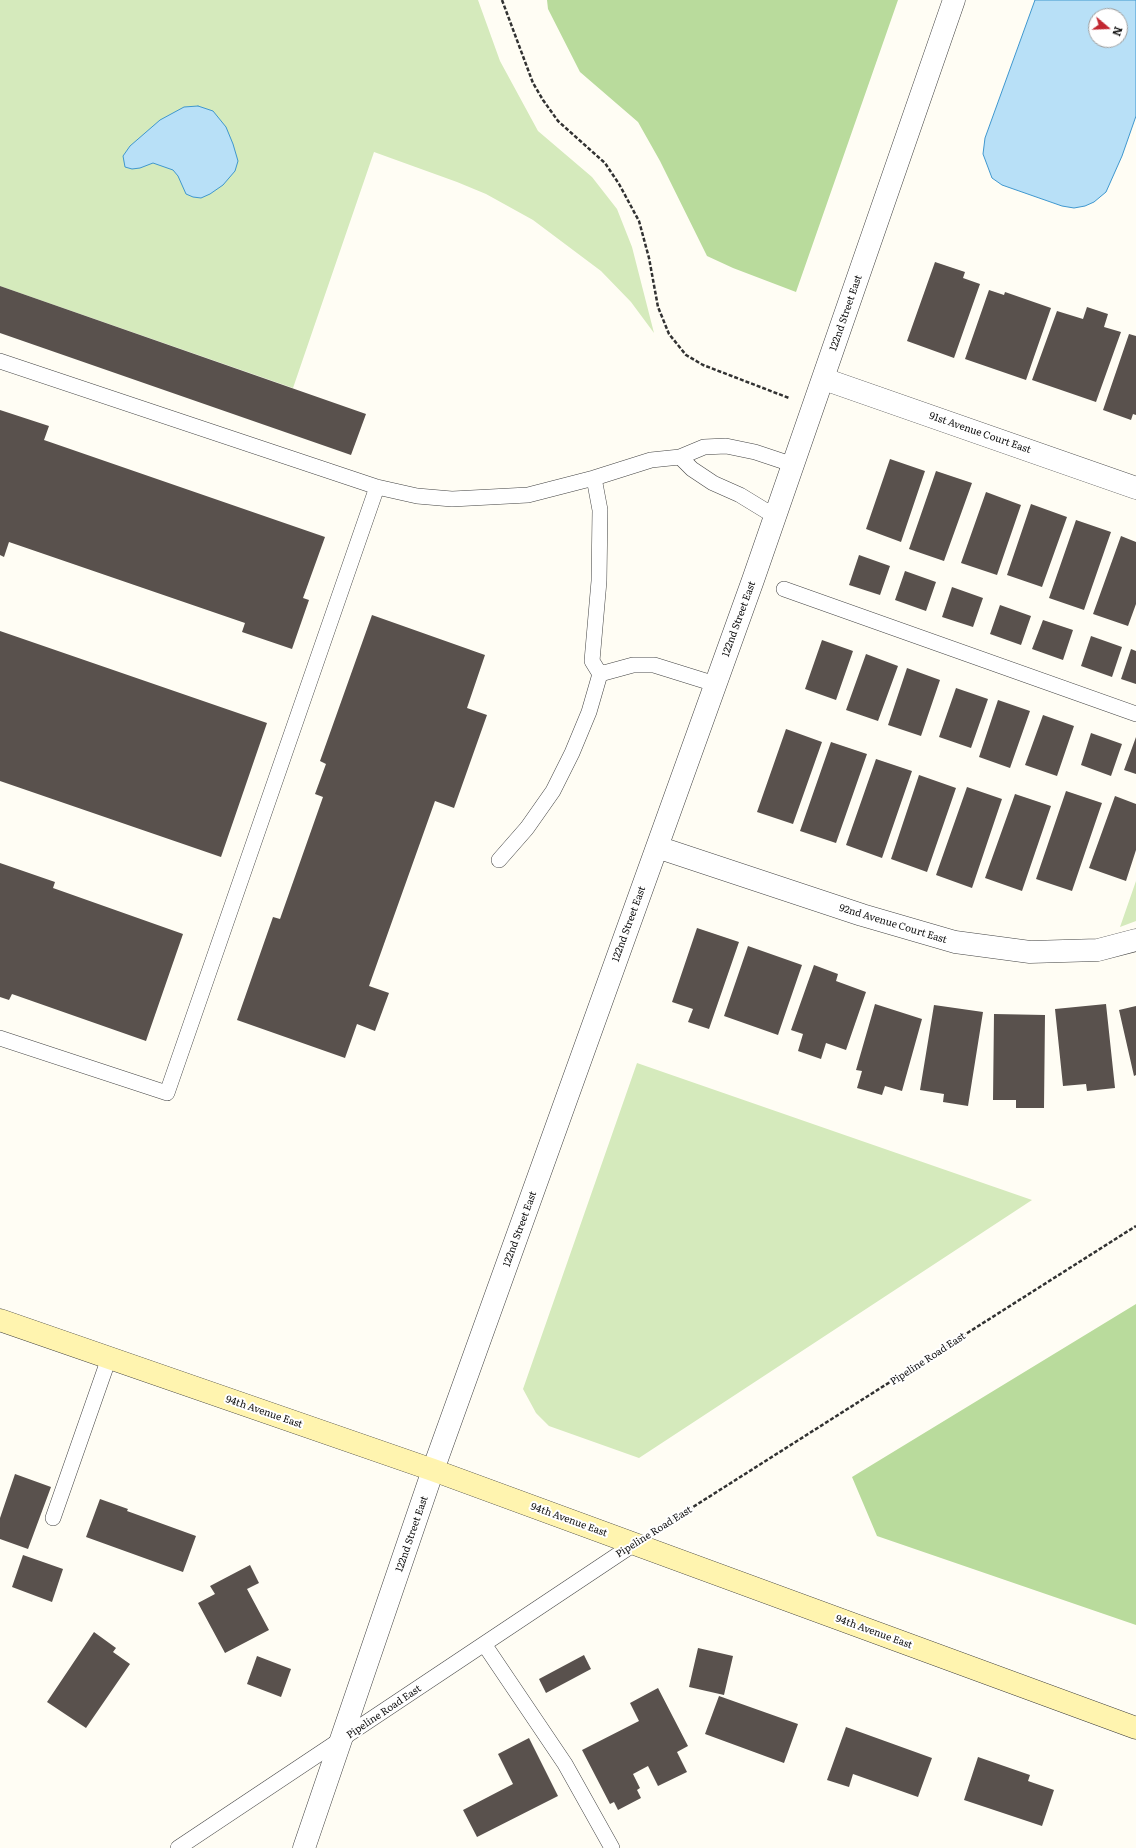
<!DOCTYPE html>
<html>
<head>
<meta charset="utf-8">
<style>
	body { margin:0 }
	#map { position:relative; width:1136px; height:1848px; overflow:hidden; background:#fffdf4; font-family:Literata,serif }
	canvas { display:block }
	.north { position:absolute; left:1088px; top:8px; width:40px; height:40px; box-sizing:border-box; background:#fff; border:1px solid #9f9f9f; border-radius:50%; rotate:109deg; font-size:11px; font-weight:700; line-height:16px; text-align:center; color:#101010 }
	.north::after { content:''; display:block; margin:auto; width:14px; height:18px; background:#c22731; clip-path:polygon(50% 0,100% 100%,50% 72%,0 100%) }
</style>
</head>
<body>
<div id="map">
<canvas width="1136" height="1848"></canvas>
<div class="north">N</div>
</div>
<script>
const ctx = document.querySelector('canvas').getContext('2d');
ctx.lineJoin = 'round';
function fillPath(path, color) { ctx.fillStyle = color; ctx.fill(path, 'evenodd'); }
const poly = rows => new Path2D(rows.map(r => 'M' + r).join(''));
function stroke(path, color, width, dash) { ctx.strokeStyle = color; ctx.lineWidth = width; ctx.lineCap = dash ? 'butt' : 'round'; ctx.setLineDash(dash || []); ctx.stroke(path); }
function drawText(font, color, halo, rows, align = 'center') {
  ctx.font = font + ' Literata,serif'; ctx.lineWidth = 4; ctx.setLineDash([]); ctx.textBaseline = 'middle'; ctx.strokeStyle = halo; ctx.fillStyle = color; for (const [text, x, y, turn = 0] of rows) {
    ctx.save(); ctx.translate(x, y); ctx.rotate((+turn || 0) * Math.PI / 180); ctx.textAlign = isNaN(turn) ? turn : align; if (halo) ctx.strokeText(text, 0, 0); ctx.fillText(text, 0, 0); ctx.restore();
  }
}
const green = poly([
	[0,0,478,0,500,61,538,131,592,177,617,209,632,247,654,333,631,302,601,271,533,220,486,194,457,182,374,152,293,388,0,286],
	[1136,881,1136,921,1120,927],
	[637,1063,1032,1200,639,1458,549,1426,536,1413,523,1389]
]);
const forest = poly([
	[547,0,898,0,796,292,733,268,707,256,660,161,638,122,580,72,548,9],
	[1136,1304,1136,1625,877,1536,852,1477]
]);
const water = poly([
	[1035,0,1136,0,1136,116,1122,156,1106,192,1094,202,1085,206,1074,208,1062,206,1002,185,992,178,983,154,985,138,1035,0],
	[1096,16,1120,16,1120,40,1096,40,1096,16],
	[198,106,213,111,226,127,233,144,238,161,235,171,223,185,210,194,201,198,193,197,186,194,178,176,173,170,153,163,140,168,132,169,125,167,123,156,130,146,160,120,184,107,198,106]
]);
const building = poly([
	[935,262,965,272,963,278,980,284,954,358,907,341],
	[0,286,366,414,351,455,0,333],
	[989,290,1004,295,1005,292,1051,308,1026,380,965,359],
	[1087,307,1108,314,1104,327,1121,332,1096,402,1032,380,1057,311,1083,319],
	[1129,334,1136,336,1136,415,1133,414,1131,420,1103,410],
	[0,410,49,426,44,440,325,537,303,598,309,600,292,649,242,632,245,623,9,542,4,557,0,555],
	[890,459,925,471,901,542,866,529],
	[936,471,972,483,944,561,909,549],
	[986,492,1021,505,997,575,961,563],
	[1031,504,1067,517,1042,587,1007,575],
	[1076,520,1111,532,1084,610,1049,598],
	[1121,536,1136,542,1136,604,1128,626,1093,614],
	[859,555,890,566,880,595,849,585],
	[905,571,936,582,926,611,895,600],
	[952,587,983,598,973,627,942,617],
	[1000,605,1031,616,1021,645,990,634],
	[372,615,485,655,467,708,487,715,454,808,435,801,369,986,389,993,375,1031,357,1024,345,1058,237,1020,273,917,280,919,323,797,315,794,326,764,320,761],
	[1043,620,1073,630,1063,660,1032,649],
	[0,631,267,723,221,857,0,781],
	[1091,636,1122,647,1112,677,1081,666],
	[822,640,853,651,836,700,805,689],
	[1131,649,1136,651,1136,684,1121,679],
	[866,654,898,666,878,721,846,710],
	[907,668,940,680,921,736,888,725],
	[956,688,988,699,971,748,939,737],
	[998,700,1030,711,1010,768,979,757],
	[1043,715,1074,726,1057,776,1025,765],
	[786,729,822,742,793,824,757,812],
	[1091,733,1122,744,1111,776,1081,765],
	[1136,737,1136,774,1124,770],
	[831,742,867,754,836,843,800,831],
	[876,759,912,771,882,858,846,845],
	[919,775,956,788,927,872,891,859],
	[967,787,1002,799,972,888,936,875],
	[1066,791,1102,803,1072,891,1036,879],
	[1015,794,1051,806,1022,891,985,878],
	[1115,796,1136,804,1136,850,1126,881,1089,868],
	[0,863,55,882,53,888,183,934,146,1041,12,994,9,1000,0,997],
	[697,928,739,942,709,1029,688,1022,693,1009,672,1002],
	[748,946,802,965,778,1035,724,1016],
	[814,965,838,974,836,981,866,992,846,1050,826,1043,821,1059,798,1051,803,1034,791,1030],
	[875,1004,922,1019,902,1091,885,1086,882,1095,857,1088,862,1071,856,1070],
	[1106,1004,1115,1088,1087,1091,1086,1084,1063,1086,1055,1009],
	[934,1005,983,1012,968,1106,943,1102,944,1094,920,1090],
	[1136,1006,1136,1075,1134,1076,1119,1010],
	[994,1014,1045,1015,1044,1108,1016,1108,1016,1100,993,1100],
	[15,1474,51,1487,28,1549,0,1539,0,1518],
	[100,1499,128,1509,127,1511,196,1536,183,1572,86,1537],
	[23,1555,63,1569,52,1602,12,1587],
	[250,1565,259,1583,247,1589,269,1630,225,1653,198,1603,215,1594,210,1586],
	[94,1632,116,1648,113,1652,130,1664,86,1728,47,1702],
	[698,1648,733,1656,724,1695,689,1687],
	[584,1655,591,1669,546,1693,539,1679],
	[257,1656,291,1669,281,1697,247,1684],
	[658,1688,688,1746,677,1752,687,1772,658,1786,648,1766,633,1774,640,1788,637,1790,641,1798,618,1810,614,1802,610,1804,582,1750,639,1721,630,1703],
	[719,1696,798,1724,784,1763,705,1734],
	[846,1727,932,1758,918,1797,853,1774,849,1787,827,1780],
	[529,1738,558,1796,477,1837,463,1810,513,1784,498,1754],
	[978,1757,1030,1775,1028,1781,1054,1790,1042,1826,964,1800]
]);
const path = poly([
	[502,0,533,83,543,100,558,121,605,163,619,184,639,221,649,258,658,307,669,334,686,355,703,365,789,398],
	[663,1526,1136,1226]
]);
const lane = poly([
	[0,361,377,487,417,496,452,499,528,495,594,478,651,460,680,457,704,447,726,446,755,452,794,465],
	[680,457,692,469,713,483,740,495,776,517],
	[594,478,600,510,599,581,592,661,600,674],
	[784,589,1136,714],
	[499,860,527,828,553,791,572,753,589,712,600,674,633,665,654,665,715,684],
	[0,1038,167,1093,377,487],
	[53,1518,109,1358],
	[484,1644,565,1764,612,1848],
	[178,1848,634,1544]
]);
const street = poly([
	[824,379,1136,488],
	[657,847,862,915,955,942,1030,952,1098,950,1136,940],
	[304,1848,433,1470,753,580,954,0]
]);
const secondary = poly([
	[0,1320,433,1470,1136,1728]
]);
const streetNames = [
	["122nd Street East",846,313,-71],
	["91st Avenue Court East",980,433,19],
	["122nd Street East",739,619,-70],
	["122nd Street East",629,924,-70],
	["92nd Avenue Court East",893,924,17],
	["122nd Street East",520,1229,-70],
	["Pipeline Road East",928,1359,-33],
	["94th Avenue East",264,1412,19],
	["94th Avenue East",569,1520,20],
	["Pipeline Road East",654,1532,-32],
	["122nd Street East",412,1534,-71],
	["94th Avenue East",874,1632,20],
	["Pipeline Road East",384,1712,-34]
];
fillPath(green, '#d5eabc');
fillPath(forest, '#b9db9c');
fillPath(water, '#b8e0f7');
stroke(water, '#3f97ce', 1);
fillPath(building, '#59514d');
stroke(lane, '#434343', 16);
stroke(street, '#434343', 23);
stroke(secondary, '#323232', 23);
stroke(path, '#323232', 2.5, [4, 2]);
stroke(lane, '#fff', 15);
stroke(street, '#fff', 22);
stroke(secondary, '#fff4af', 22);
drawText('10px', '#101010', '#fff', streetNames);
</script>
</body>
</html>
